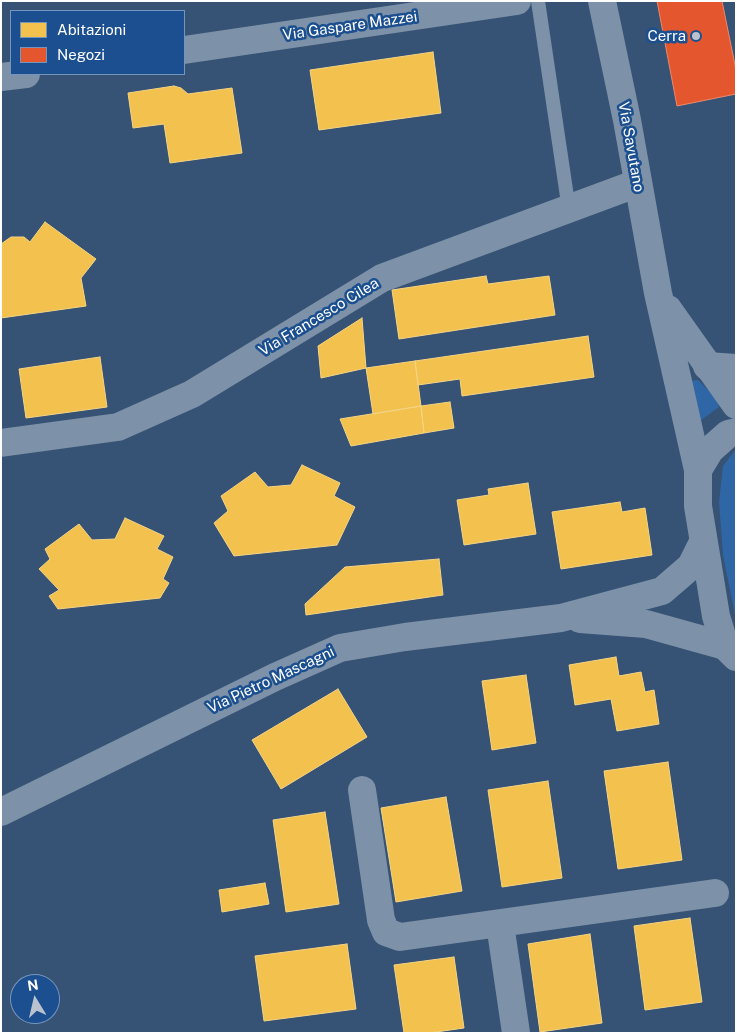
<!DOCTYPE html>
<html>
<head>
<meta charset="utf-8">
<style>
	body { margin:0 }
	#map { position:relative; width:737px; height:1034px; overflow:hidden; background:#365274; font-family:"Public Sans",sans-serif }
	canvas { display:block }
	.frame { position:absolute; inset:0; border:2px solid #fff; pointer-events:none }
	.legend { position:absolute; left:10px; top:10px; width:175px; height:65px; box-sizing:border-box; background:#1b4f8f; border:1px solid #7695bc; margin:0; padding:6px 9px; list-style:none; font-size:15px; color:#fff }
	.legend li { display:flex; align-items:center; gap:10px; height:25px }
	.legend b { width:25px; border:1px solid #7695bc }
	.north { position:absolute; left:10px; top:974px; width:50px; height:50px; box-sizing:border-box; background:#1b4f8f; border:1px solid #7695bc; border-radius:50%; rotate:351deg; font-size:14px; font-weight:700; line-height:20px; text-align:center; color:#fff }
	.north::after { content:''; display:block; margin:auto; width:18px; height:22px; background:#b9c2ce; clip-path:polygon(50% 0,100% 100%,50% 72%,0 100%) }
</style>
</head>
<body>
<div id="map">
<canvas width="737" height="1034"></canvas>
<div class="frame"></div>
<ul class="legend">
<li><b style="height:14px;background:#f2c14e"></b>Abitazioni</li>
<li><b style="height:14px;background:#e4572e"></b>Negozi</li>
</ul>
<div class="north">N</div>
</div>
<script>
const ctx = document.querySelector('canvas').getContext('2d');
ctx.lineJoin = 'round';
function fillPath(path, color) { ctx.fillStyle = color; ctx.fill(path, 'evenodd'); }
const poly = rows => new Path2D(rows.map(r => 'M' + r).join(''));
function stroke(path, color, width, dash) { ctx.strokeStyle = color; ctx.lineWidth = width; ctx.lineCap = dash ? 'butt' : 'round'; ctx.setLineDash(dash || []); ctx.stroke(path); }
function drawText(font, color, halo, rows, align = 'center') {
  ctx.font = font + ' "Public Sans",sans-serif'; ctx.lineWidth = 5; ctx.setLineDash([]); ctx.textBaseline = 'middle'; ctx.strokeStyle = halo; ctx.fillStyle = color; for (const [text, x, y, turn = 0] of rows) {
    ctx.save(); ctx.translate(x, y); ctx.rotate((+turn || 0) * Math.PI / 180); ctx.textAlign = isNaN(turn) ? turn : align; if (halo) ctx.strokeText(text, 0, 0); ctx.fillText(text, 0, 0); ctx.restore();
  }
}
const green = poly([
	[698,380,717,399,719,407,693,426,686,381],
	[736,449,736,620,723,555,719,502,723,466]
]);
const homes = poly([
	[433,52,441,113,319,130,310,70,433,52],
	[174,86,181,88,188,94,232,88,242,153,170,163,164,124,133,128,128,93,174,86],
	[45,222,96,259,81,278,86,306,1,318,1,244,11,237,24,237,30,242,45,222],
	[486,276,488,284,549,276,555,315,399,339,392,290,486,276],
	[362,318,366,368,321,378,318,346,362,318],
	[588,336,594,377,462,396,460,379,418,385,415,361,588,336],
	[100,357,107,407,26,418,19,369,100,357],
	[415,361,421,406,373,414,366,368,415,361],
	[450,402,454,428,424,433,421,406,450,402],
	[421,406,424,433,351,446,340,419,421,406],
	[302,465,340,483,334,496,355,507,337,545,234,556,214,523,228,511,221,496,255,472,268,487,291,485,302,465],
	[528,483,536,534,464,545,457,500,489,495,488,489,528,483],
	[620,502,622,512,645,508,652,555,561,569,552,512,620,502],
	[125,518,164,536,157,549,173,557,163,579,169,583,160,598,58,609,49,596,59,590,39,569,50,559,45,549,79,524,92,540,115,539,125,518],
	[439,559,443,595,306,615,305,604,345,567,439,559],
	[616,657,619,676,641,672,645,692,654,690,659,724,617,731,611,699,575,705,569,665,616,657],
	[526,675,536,743,492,750,482,681,526,675],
	[338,689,367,737,281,789,252,740,338,689],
	[668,762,682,860,618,869,604,771,668,762],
	[548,781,562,878,502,887,488,790,548,781],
	[446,797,462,891,396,902,381,808,446,797],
	[325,812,339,904,286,912,273,820,325,812],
	[265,883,269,904,222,912,219,890,265,883],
	[690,918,702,1002,645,1010,634,926,690,918],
	[590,934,602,1023,540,1032,528,944,590,934],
	[347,944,356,1009,264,1021,255,956,347,944],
	[454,957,464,1028,429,1033,404,1033,394,965,454,957]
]);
const shops = poly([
	[657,1,722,1,736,70,736,94,677,106,657,1]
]);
const service = poly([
	[538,1,569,210]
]);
const minor = poly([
	[602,1,627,120,658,293,698,470],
	[184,50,517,1],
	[1,77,26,74],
	[668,309,736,405],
	[1,443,118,427,192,394,382,278,638,183],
	[580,619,646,624,725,646],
	[362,790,381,920,386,932,400,937,715,893],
	[1,812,275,677,340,648,405,637,561,618,662,591,691,566,703,542],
	[500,924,516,1033]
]);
const tertiary = poly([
	[707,366,736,368],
	[736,432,728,434,710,450,698,470,698,506,716,616,725,646,736,657]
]);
const markers = [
	[696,36,5,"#b9c2ce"]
];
const streetNames = [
	["Via Gaspare Mazzei",350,26,-8],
	["Via Savutano",631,147,80],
	["Via Francesco Cilea",319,317,-31],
	["Via Pietro Mascagni",271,680,-25]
];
const poiNames = [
	["Cerra",686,36]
];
fillPath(green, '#2f66a5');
fillPath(homes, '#f2c14e');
stroke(homes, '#f6d483', 1);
fillPath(shops, '#e4572e');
stroke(shops, '#ec896d', 1);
stroke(service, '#7d92a8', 14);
stroke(minor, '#7d92a8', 28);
stroke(tertiary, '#7d92a8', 28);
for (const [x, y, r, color] of markers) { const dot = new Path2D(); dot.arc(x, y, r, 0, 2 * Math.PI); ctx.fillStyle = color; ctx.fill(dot); stroke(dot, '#1b4f8f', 2); }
drawText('15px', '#fff', '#1b4f8f', streetNames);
drawText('15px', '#fff', '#1b4f8f', poiNames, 'right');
</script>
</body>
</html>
